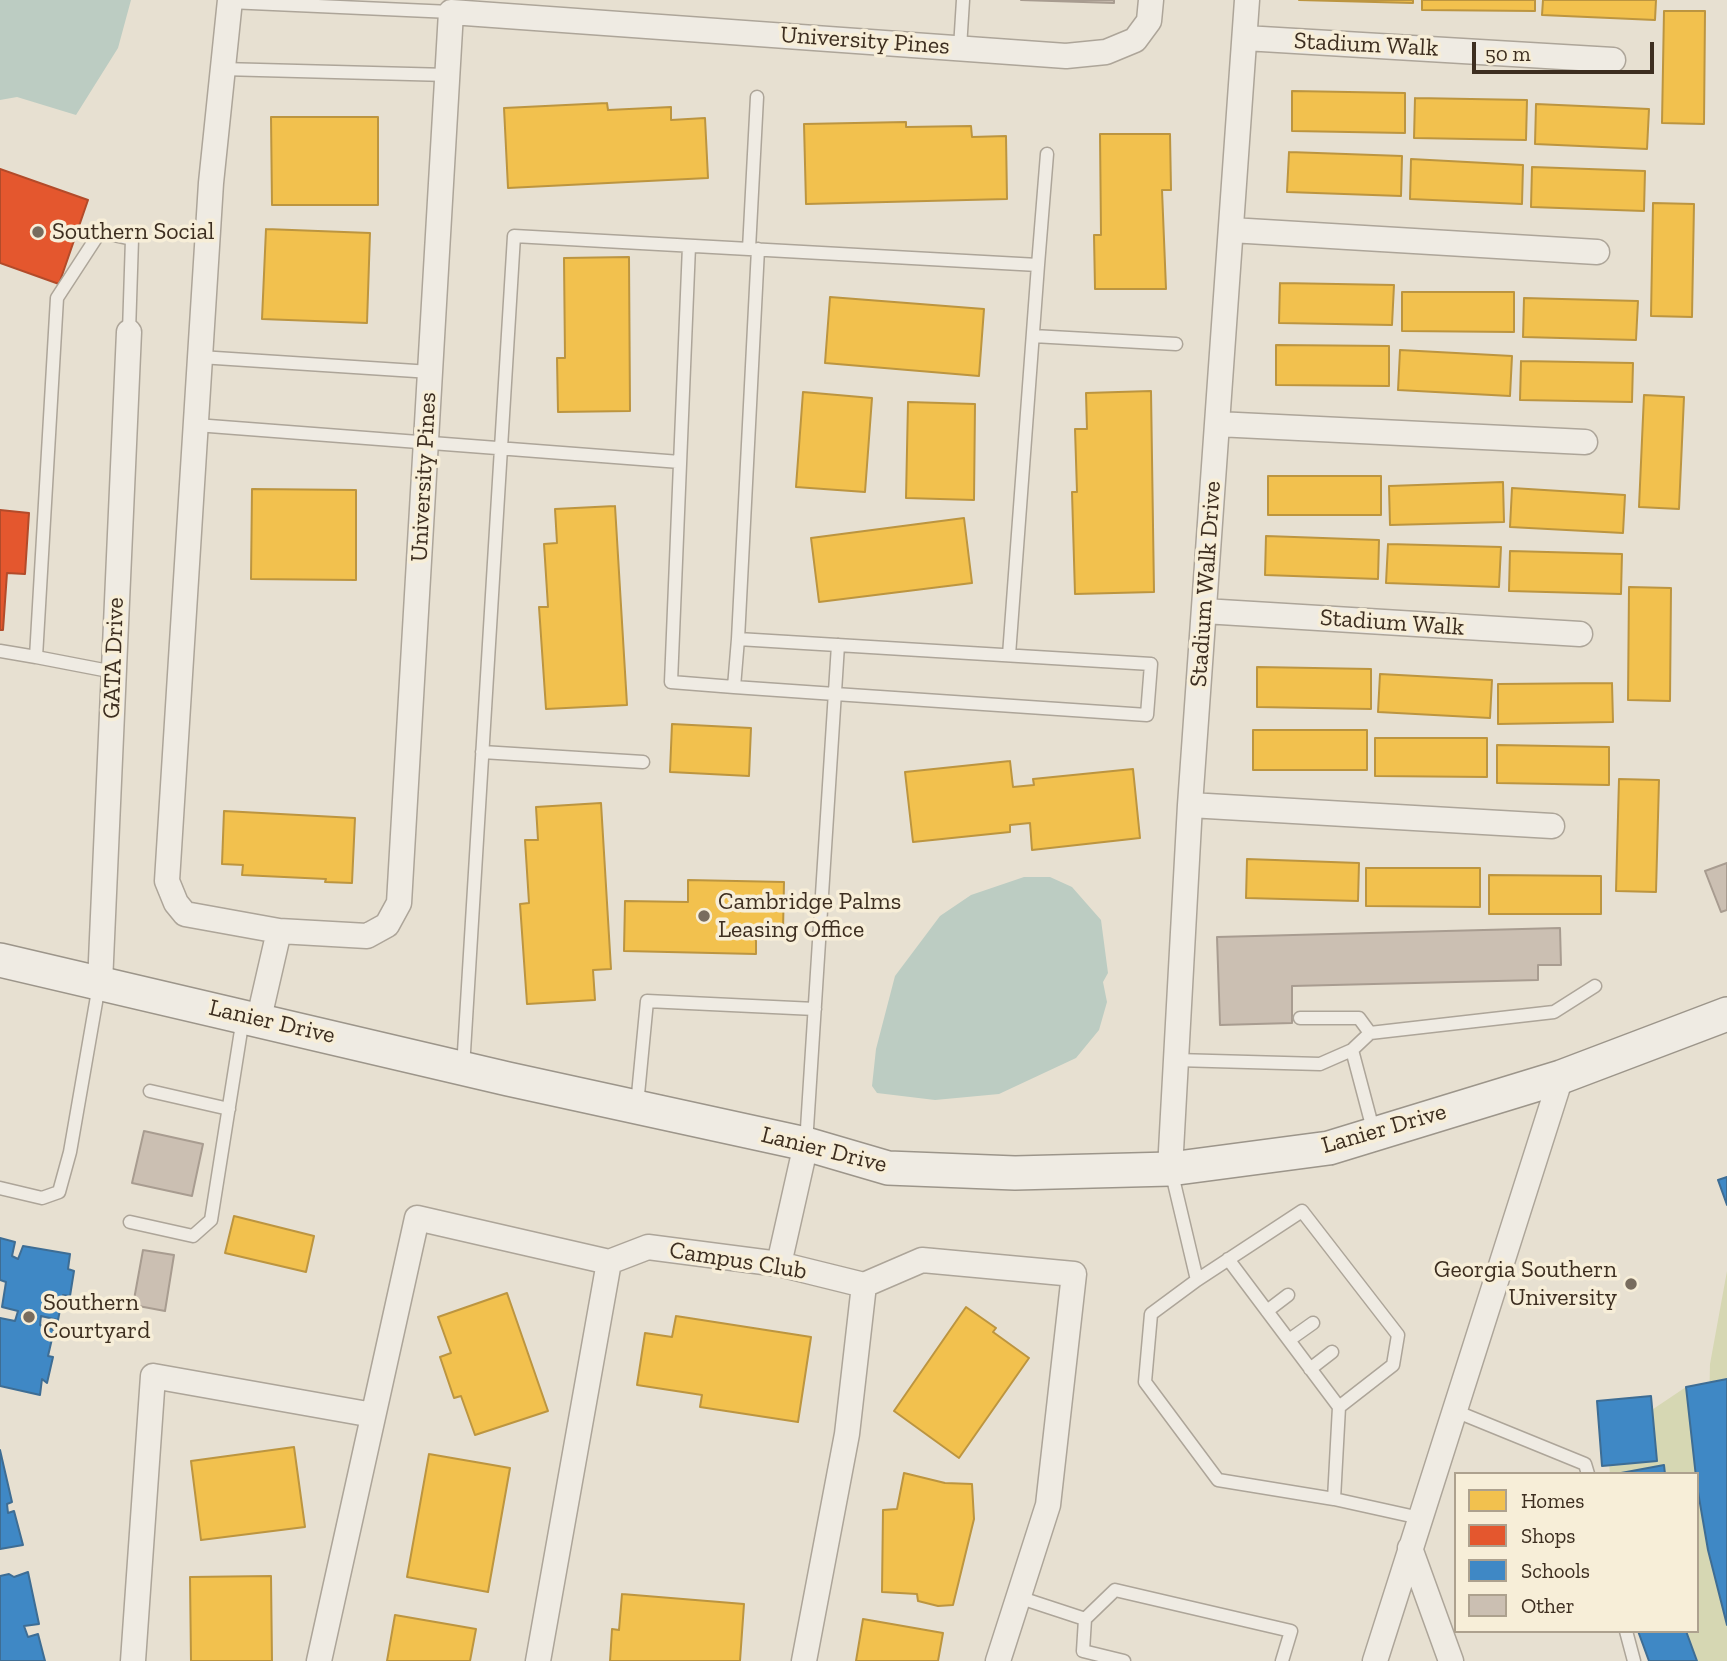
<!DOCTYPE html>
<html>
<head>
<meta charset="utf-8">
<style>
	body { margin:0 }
	#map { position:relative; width:1727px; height:1661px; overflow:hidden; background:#e7e0d1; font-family:"Zilla Slab",serif }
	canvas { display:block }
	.legend { position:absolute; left:1454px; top:1472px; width:245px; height:161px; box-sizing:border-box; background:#f7eed8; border:2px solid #ada18e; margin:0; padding:9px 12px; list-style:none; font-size:21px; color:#3d2e20 }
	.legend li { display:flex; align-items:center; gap:14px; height:35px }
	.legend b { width:35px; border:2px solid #ada18e }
	.scale { position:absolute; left:1472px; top:42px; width:182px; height:32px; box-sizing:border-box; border:4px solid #3d2e20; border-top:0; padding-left:9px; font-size:21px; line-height:24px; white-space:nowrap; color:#3d2e20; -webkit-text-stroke:5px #f7eed8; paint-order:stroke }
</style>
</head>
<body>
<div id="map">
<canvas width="1727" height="1661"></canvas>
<ul class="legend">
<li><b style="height:19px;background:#f2c14e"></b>Homes</li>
<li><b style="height:19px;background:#e4572e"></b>Shops</li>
<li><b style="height:19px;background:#3f88c5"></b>Schools</li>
<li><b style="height:19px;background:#cbbfb2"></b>Other</li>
</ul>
<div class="scale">50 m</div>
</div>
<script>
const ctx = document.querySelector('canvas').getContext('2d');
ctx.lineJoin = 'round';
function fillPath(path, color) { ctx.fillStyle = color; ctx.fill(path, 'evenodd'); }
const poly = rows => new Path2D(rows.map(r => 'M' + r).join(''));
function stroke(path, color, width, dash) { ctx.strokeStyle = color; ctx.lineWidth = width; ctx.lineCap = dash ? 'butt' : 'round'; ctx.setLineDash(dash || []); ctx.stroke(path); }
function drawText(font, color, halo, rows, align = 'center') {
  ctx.font = font + ' "Zilla Slab",serif'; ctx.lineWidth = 7; ctx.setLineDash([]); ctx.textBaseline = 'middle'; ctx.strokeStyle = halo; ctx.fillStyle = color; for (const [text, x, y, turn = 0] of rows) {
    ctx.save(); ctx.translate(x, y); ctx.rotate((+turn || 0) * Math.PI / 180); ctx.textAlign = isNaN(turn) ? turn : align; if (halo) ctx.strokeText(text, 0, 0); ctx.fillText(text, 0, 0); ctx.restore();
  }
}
const green = poly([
	[1727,1271,1727,1661,1655,1661,1645,1631,1697,1631,1697,1474,1610,1474,1607,1440,1686,1387,1709,1412,1710,1364]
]);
const water = poly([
	[0,0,131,0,118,48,76,115,17,97,0,100],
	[1024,877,1050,877,1072,887,1101,920,1108,973,1103,982,1107,1002,1099,1030,1076,1058,999,1094,935,1100,877,1093,872,1086,876,1049,895,976,940,916,971,895]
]);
const homes = poly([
	[1299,0,1413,0,1413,3,1299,0],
	[1422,0,1535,0,1535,11,1422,10,1422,0],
	[1543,0,1656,0,1655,20,1542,15,1543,0],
	[1664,11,1705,11,1704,124,1662,123,1664,11],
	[1292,91,1405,93,1405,133,1292,131,1292,91],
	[1415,98,1527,100,1526,140,1414,138,1415,98],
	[607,103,608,110,671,107,671,120,705,118,708,178,508,188,504,108,607,103],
	[1536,104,1649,109,1647,149,1535,144,1536,104],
	[271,117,378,117,378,205,272,205,271,117],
	[906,122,906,127,971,126,972,137,1006,136,1007,199,806,204,804,124,906,122],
	[1100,134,1170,134,1171,190,1162,190,1166,289,1095,289,1094,235,1101,235,1100,134],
	[1289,152,1402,156,1401,196,1287,192,1289,152],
	[1411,159,1523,165,1522,204,1410,199,1411,159],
	[1532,167,1645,171,1644,211,1531,207,1532,167],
	[1653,203,1694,204,1692,317,1651,316,1653,203],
	[266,229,370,233,367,323,262,319,266,229],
	[629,257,630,411,558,412,557,358,565,358,564,258,629,257],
	[1280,283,1394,285,1392,325,1279,323,1280,283],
	[1402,292,1514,292,1514,332,1402,331,1402,292],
	[830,297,984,309,979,376,825,363,830,297],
	[1524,298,1638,301,1636,340,1523,337,1524,298],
	[1276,345,1389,346,1389,386,1276,385,1276,345],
	[1400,350,1512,356,1510,396,1398,390,1400,350],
	[1521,361,1633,363,1632,402,1520,400,1521,361],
	[1151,391,1154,592,1075,594,1072,492,1077,492,1075,429,1087,429,1086,393,1151,391],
	[803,392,872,398,865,492,796,487,803,392],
	[1644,395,1684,397,1679,509,1639,507,1644,395],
	[908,402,975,404,974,500,906,498,908,402],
	[1268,476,1381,476,1381,515,1268,515,1268,476],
	[1503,482,1504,522,1390,525,1389,486,1503,482],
	[1512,488,1625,495,1623,533,1510,527,1512,488],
	[252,489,356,490,356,580,251,579,252,489],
	[615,506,627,705,546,709,539,607,548,607,544,544,557,543,555,509,615,506],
	[964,518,972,583,819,602,811,538,964,518],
	[1266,536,1379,540,1378,579,1265,575,1266,536],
	[1388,544,1501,547,1499,587,1386,583,1388,544],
	[1510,551,1622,554,1621,594,1509,591,1510,551],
	[1629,587,1671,588,1670,701,1628,700,1629,587],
	[1257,667,1371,669,1371,709,1257,707,1257,667],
	[1380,674,1492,680,1490,718,1378,712,1380,674],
	[1612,683,1613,722,1498,724,1498,684,1612,683],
	[672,724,751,728,749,776,670,772,672,724],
	[1253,730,1367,730,1367,770,1253,770,1253,730],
	[1375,738,1487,738,1487,777,1375,776,1375,738],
	[1497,745,1609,747,1609,785,1497,783,1497,745],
	[1010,761,1013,787,1034,785,1033,779,1133,769,1140,838,1032,850,1030,823,1010,825,1010,832,913,842,905,772,1010,761],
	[1619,779,1659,780,1656,892,1616,891,1619,779],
	[601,803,611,969,593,970,595,1000,527,1004,520,904,529,903,525,840,538,840,536,807,601,803],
	[224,811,355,818,352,883,325,882,326,879,242,875,243,865,222,864,224,811],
	[1247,859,1359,863,1358,901,1246,898,1247,859],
	[1366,868,1480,868,1480,907,1366,906,1366,868],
	[1489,875,1601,876,1601,914,1489,914,1489,875],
	[688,880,784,882,783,931,756,930,756,954,624,951,625,901,688,902,688,880],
	[234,1216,314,1236,306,1272,225,1253,234,1216],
	[507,1293,548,1411,475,1435,461,1396,454,1398,440,1357,451,1353,438,1317,507,1293],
	[966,1307,996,1328,993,1332,1029,1358,959,1458,894,1411,966,1307],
	[676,1316,811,1337,798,1422,700,1407,702,1395,637,1385,645,1333,672,1337,676,1316],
	[294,1447,305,1527,201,1540,191,1461,294,1447],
	[429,1454,510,1468,488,1592,407,1577,429,1454],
	[904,1473,945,1483,972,1484,974,1519,953,1605,938,1606,918,1601,917,1594,882,1592,883,1510,897,1509,904,1473],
	[271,1576,272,1661,191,1661,190,1577,271,1576],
	[622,1594,744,1604,740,1661,610,1661,612,1629,619,1630,622,1594],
	[395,1615,476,1629,470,1661,387,1661,395,1615],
	[863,1619,943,1633,938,1661,856,1661,863,1619]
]);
const shops = poly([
	[0,169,88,200,59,284,0,263,0,169],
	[0,510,29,513,25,574,7,573,3,630,0,630,0,510]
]);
const schools = poly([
	[1727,1177,1727,1205,1718,1180,1727,1177],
	[0,1238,15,1242,12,1256,18,1259,23,1246,70,1254,68,1269,74,1271,70,1296,63,1295,58,1320,41,1316,40,1325,54,1330,48,1356,53,1357,47,1383,42,1379,40,1395,0,1386,0,1318,15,1321,18,1311,2,1307,6,1282,0,1280,0,1238],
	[1727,1379,1727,1625,1708,1550,1697,1486,1686,1387,1727,1379],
	[1651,1396,1657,1461,1602,1466,1597,1401,1651,1396],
	[0,1450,12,1502,7,1504,8,1513,14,1511,23,1545,0,1549,0,1450],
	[1664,1465,1665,1474,1622,1474,1621,1473,1664,1465],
	[28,1572,39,1624,24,1626,28,1637,38,1634,45,1661,0,1661,0,1576,9,1574,14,1577,28,1572],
	[1638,1631,1686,1631,1697,1661,1649,1661,1638,1631]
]);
const building = poly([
	[1021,0,1114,0,1114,3,1021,0],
	[1727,863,1727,910,1721,912,1705,871,1727,863],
	[1560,928,1561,965,1538,965,1538,980,1292,986,1292,1023,1220,1025,1217,937,1560,928],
	[144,1131,203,1144,192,1196,132,1183,144,1131],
	[143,1250,174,1255,165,1311,133,1305,143,1250]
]);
const lane = poly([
	[229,2,451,12],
	[960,48,963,0],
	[222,69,448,75],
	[689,246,671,682,734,687,835,694,1147,715,1151,664,738,639,734,687],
	[749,249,757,97],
	[1033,336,1176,344],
	[200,357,431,372],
	[196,425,680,462],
	[738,639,758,249],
	[0,651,36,657],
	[1009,655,1038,265],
	[114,672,36,657,57,298,100,232,132,239,129,332],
	[482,752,643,762],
	[1300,1018,1359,1018,1370,1033],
	[1352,1050,1374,1133],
	[1176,1060,1320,1064,1352,1050,1370,1033,1554,1012,1595,986],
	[463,1068,514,236,1038,265,1047,154],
	[150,1091,229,1109],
	[637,1105,647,1001,815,1009],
	[806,1144,838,645],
	[1171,1170,1197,1280],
	[0,1188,42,1198,59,1192,70,1152,99,985],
	[130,1222,193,1236,211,1220,243,1018],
	[1228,1259,1339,1407],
	[1267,1311,1288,1295],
	[1289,1340,1313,1323],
	[1310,1369,1332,1352],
	[1455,1411,1585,1464,1588,1474],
	[1334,1499,1339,1407,1393,1365,1398,1335,1302,1211,1197,1280,1151,1314,1145,1382,1218,1480,1334,1499,1420,1518],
	[1018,1597,1085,1619],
	[1626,1631,1634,1661],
	[1124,1661,1083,1651,1085,1619,1115,1590,1291,1631,1282,1661]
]);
const street = poly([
	[230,0,211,183,167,881,176,903,185,914,279,931,367,936,387,925,399,903,451,12,1066,56,1106,52,1135,40,1149,21,1151,0],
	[1245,38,1613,60],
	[1231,230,1597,252],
	[1217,424,1585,442],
	[1204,611,1580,634],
	[1190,805,1552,826],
	[100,983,129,332],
	[259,1018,279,931],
	[1170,1169,1190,805,1247,0],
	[779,1264,806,1144],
	[1410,1548,1451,1661],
	[133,1661,153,1376,373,1415],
	[319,1661,417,1218,609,1262,648,1247,779,1264,864,1285,922,1260,1074,1274,1048,1505,998,1661],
	[538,1661,609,1262],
	[804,1661,847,1434,864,1285],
	[1375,1661,1561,1077]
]);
const secondary = poly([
	[0,960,508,1079,806,1144,888,1168,1015,1173,1170,1169,1329,1148,1561,1077,1727,1014]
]);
const markers = [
	[38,232,7,"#786c5e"],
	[704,916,7,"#786c5e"],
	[1631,1284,7,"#786c5e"],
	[29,1317,7,"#786c5e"]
];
const streetNames = [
	["University Pines",865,41,4],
	["Stadium Walk",1366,45,3],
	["University Pines",424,477,-87],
	["Stadium Walk Drive",1206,584,-86],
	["Stadium Walk",1392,623,4],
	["GATA Drive",114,658,-88],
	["Lanier Drive",272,1022,13],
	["Lanier Drive",1384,1129,-16],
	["Lanier Drive",824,1150,14],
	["Campus Club",738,1261,9]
];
const poiNames = [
	["Southern Social",52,232],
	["Cambridge Palms",718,902],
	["Leasing Office",718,930],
	["Georgia Southern",1617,1270,"right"],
	["University",1617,1298,"right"],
	["Southern",43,1303],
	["Courtyard",43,1331]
];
fillPath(green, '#d6d7b3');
fillPath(water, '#bcccc2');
fillPath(homes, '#f2c14e');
stroke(homes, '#bc9540', 2);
fillPath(shops, '#e4572e');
stroke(shops, '#b24b2a', 2);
fillPath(schools, '#3f88c5');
stroke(schools, '#3e6d94', 2);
fillPath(building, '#cbbfb2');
stroke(building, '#a89c90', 2);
stroke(lane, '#ada599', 15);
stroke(street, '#ada599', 27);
stroke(secondary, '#9c958a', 36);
stroke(lane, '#efebe3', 12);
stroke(street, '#efebe3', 24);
stroke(secondary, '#efebe3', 33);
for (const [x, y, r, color] of markers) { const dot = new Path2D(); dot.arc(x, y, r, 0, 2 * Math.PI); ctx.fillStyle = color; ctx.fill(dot); stroke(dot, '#f7eed8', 2.5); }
drawText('24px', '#3d2e20', '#f7eed8', streetNames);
drawText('24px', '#3d2e20', '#f7eed8', poiNames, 'left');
</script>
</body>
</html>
